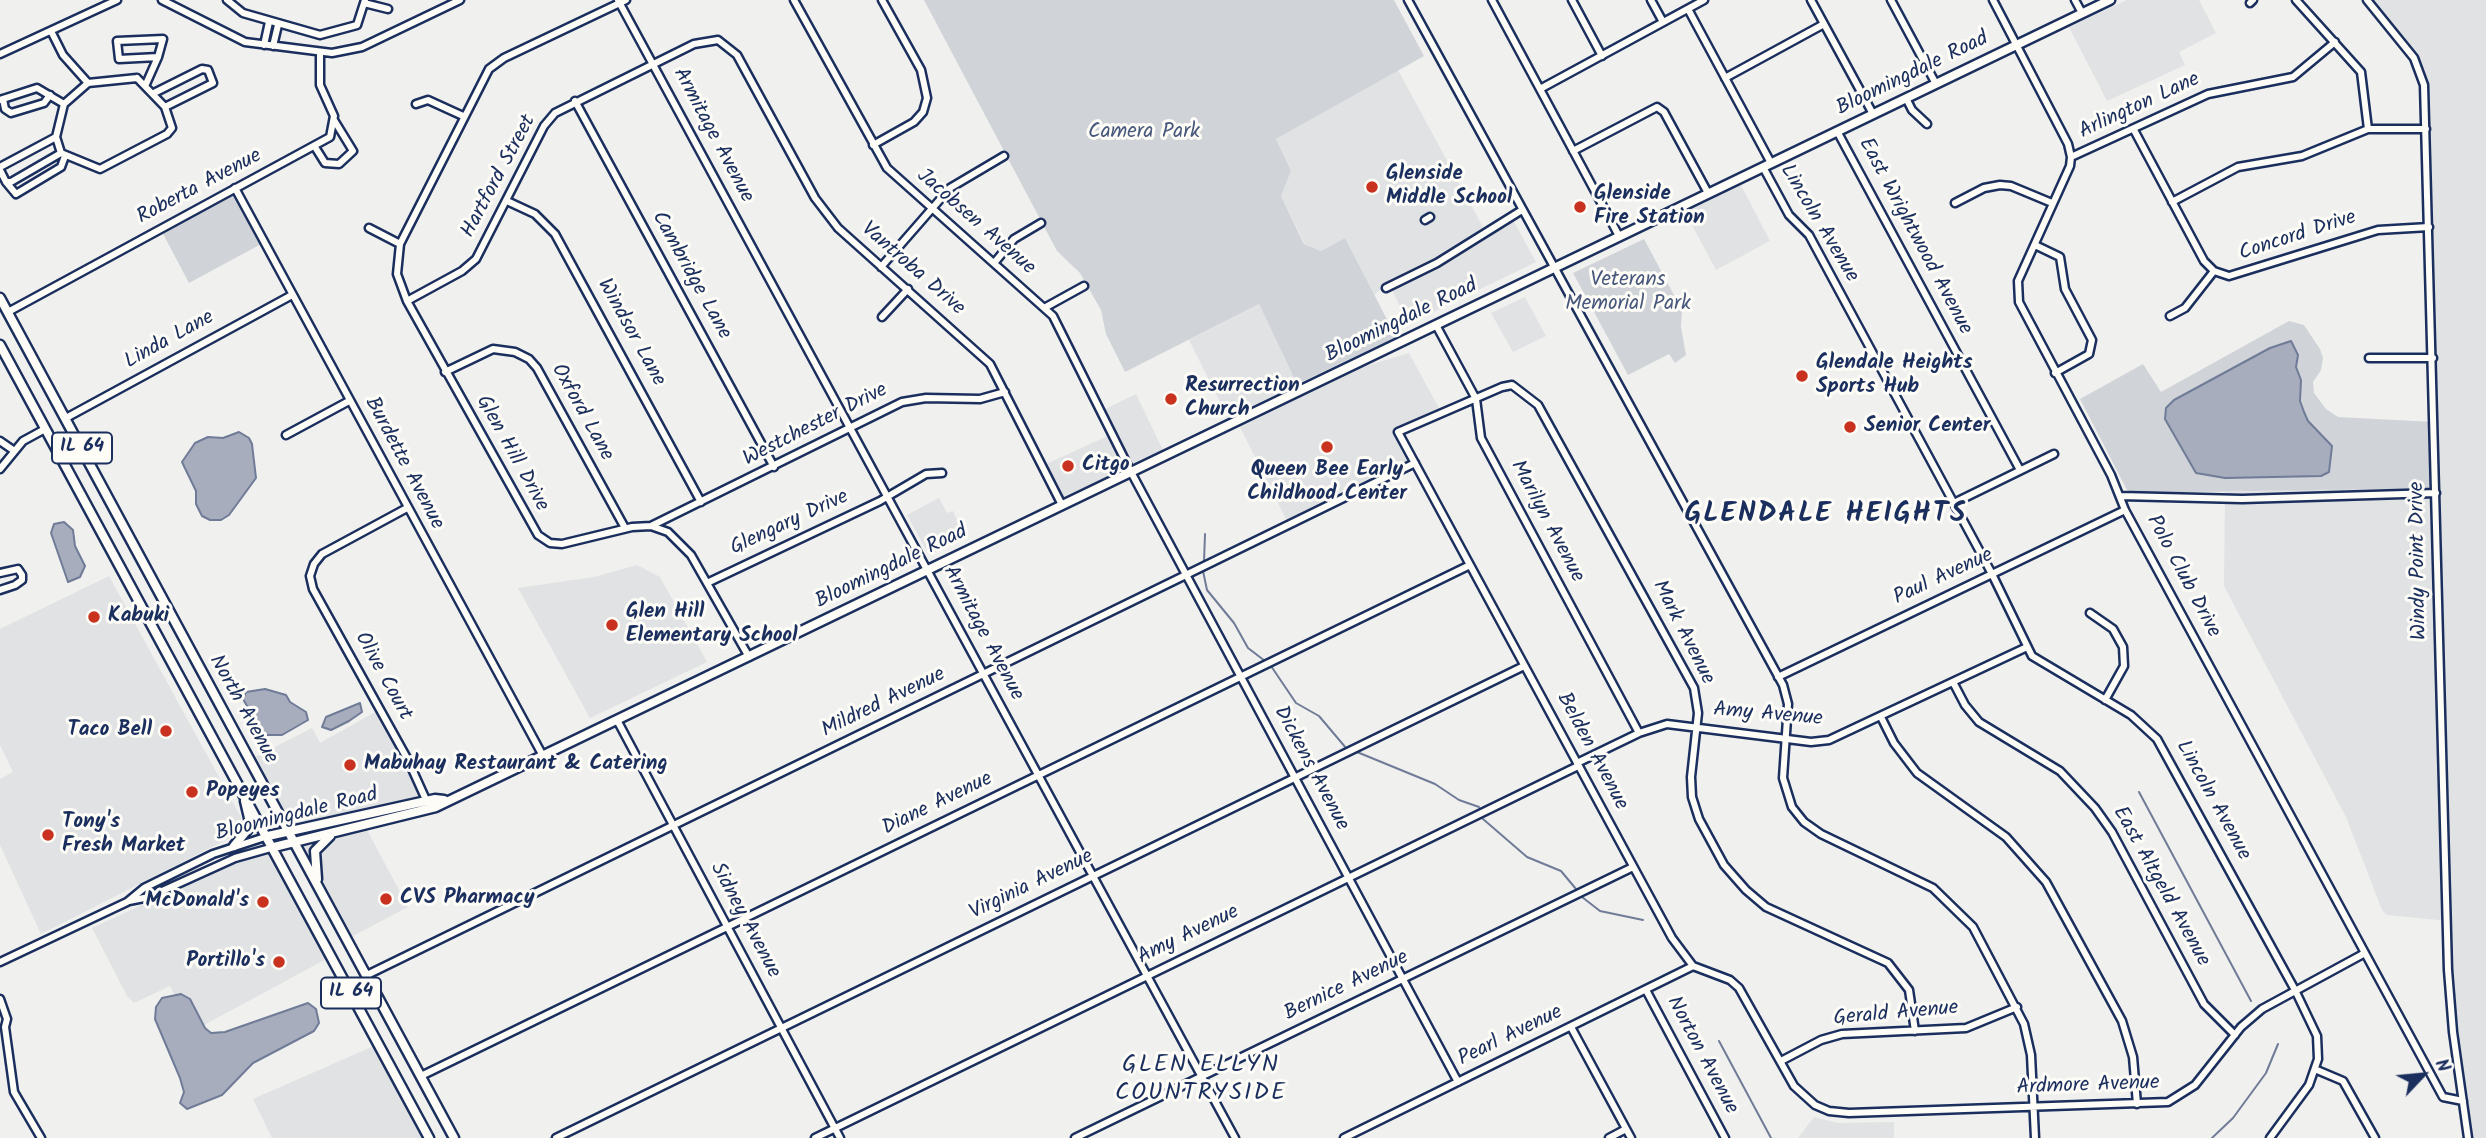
<!DOCTYPE html>
<html>
<head>
<meta charset="utf-8">
<style>
	body { margin:0 }
	#map { position:relative; width:2486px; height:1138px; overflow:hidden; background:#f0f0ee; font-family:Kalam,sans-serif }
	canvas { display:block }
	.north { position:absolute; left:2388px; top:1040px; width:70px; height:70px; -webkit-text-stroke:5px #fdfcf7; paint-order:stroke; rotate:64deg; font-size:19px; font-weight:700; line-height:28px; text-align:center; color:#1b2f5e }
	.north::after { content:''; display:block; margin:auto; width:24px; height:32px; background:#1b2f5e; clip-path:polygon(50% 0,100% 100%,50% 72%,0 100%) }
</style>
</head>
<body>
<div id="map">
<canvas width="2486" height="1138"></canvas>
<div class="north">N</div>
</div>
<script>
const ctx = document.querySelector('canvas').getContext('2d');
ctx.lineJoin = 'round';
function fillPath(path, color) { ctx.fillStyle = color; ctx.fill(path, 'evenodd'); }
const poly = rows => new Path2D(rows.map(r => 'M' + r).join(''));
function stroke(path, color, width, dash) { ctx.strokeStyle = color; ctx.lineWidth = width; ctx.lineCap = dash ? 'butt' : 'round'; ctx.setLineDash(dash || []); ctx.stroke(path); }
function drawText(font, color, halo, rows, align = 'center') {
  ctx.font = font + ' Kalam,sans-serif'; ctx.lineWidth = 6; ctx.setLineDash([]); ctx.textBaseline = 'middle'; ctx.strokeStyle = halo; ctx.fillStyle = color; for (const [text, x, y, turn = 0] of rows) {
    ctx.save(); ctx.translate(x, y); ctx.rotate((+turn || 0) * Math.PI / 180); ctx.textAlign = isNaN(turn) ? turn : align; if (halo) ctx.strokeText(text, 0, 0); ctx.fillText(text, 0, 0); ctx.restore();
  }
}
const built = poly([
	[2127,0,2199,0,2216,33,2179,52,2185,65,2107,101,2069,27],
	[2369,0,2486,0,2486,1138,2471,1138,2455,1033,2449,921,2387,915,2382,910,2346,817,2224,586,2225,492,2439,486,2427,89,2421,67,2412,51],
	[1398,70,1483,227,1464,243,1512,218,1536,262,1408,324,1389,283,1374,295,1345,238,1321,251,1305,244,1281,196,1291,171,1276,139],
	[1741,185,1770,241,1716,270,1685,212],
	[1525,297,1546,336,1513,352,1491,313],
	[1259,304,1297,384,1228,418,1189,340],
	[1409,353,1440,410,1397,431,1412,462,1288,523,1240,427,1363,367],
	[1136,394,1163,450,1058,500,1042,466,1112,434,1101,411],
	[939,498,947,513,953,511,965,537,929,555,907,515],
	[637,565,660,577,707,662,590,718,518,588,594,577],
	[109,576,243,821,235,835,226,840,41,934,0,845,0,779,13,772,0,745,0,629],
	[379,710,420,784,424,799,290,829,251,759,312,728,320,743],
	[367,830,408,907,349,938,298,843],
	[273,850,330,957,193,1031,170,986,134,1003,127,996,92,928,215,871],
	[376,1045,426,1138,272,1138,253,1099],
	[1814,1117,1838,1123,1894,1122,1894,1138,1798,1138]
]);
const green = poly([
	[924,0,1394,0,1424,56,1276,139,1291,171,1281,196,1304,244,1321,251,1345,238,1396,337,1297,384,1259,304,1125,372,1106,334,1101,310,1080,273,1057,251],
	[234,191,263,243,189,283,161,230],
	[1644,239,1682,310,1681,327,1686,355,1675,363,1669,354,1628,375,1573,273],
	[2289,321,2304,325,2320,349,2323,358,2321,370,2313,382,2314,393,2326,409,2338,417,2434,422,2432,488,2138,493,2127,490,2080,399,2143,364,2161,392]
]);
const water = poly([
	[2291,341,2298,355,2296,367,2301,380,2300,401,2304,412,2308,421,2332,446,2329,472,2321,476,2225,478,2196,473,2165,419,2166,408,2174,400,2270,348,2291,341],
	[239,432,249,438,252,444,256,478,229,515,221,520,210,520,202,516,196,504,196,491,182,462,195,443,208,437,223,438,239,432],
	[64,522,73,530,75,546,85,566,80,577,68,582,51,533,54,524,64,522],
	[265,689,286,695,290,702,306,712,308,720,282,735,264,735,243,699,246,692,265,689],
	[360,703,362,712,349,721,331,730,322,727,326,717,360,703],
	[181,994,190,999,205,1028,211,1033,225,1032,308,1003,316,1009,319,1023,314,1031,253,1063,222,1095,187,1109,180,1103,184,1092,180,1078,155,1019,156,1007,162,998,181,994]
]);
const stream = poly([
	[1204,562,1205,534],
	[1203,571,1207,590,1234,623,1248,648,1265,661],
	[1271,666,1296,703,1319,716,1346,748],
	[1357,752,1435,784,1459,800,1479,807],
	[2139,792,2251,1001],
	[1483,819,1527,857,1561,871,1576,889],
	[1582,897,1600,911,1643,920],
	[1719,1041,1771,1138],
	[2212,1138,2233,1118,2266,1073,2278,1044]
]);
const minor = poly([
	[162,0,245,42,332,53,362,47,460,0],
	[227,0,243,13,320,35,357,25,365,0],
	[618,0,1235,1138],
	[626,0,504,58,489,69,400,244,397,274,407,301,538,535,550,543,562,544,632,527,651,526,668,532,691,555,749,657],
	[794,0,887,168,1053,316,1131,472,1458,1082],
	[1408,0,1783,685,1788,704,1783,778,1792,807,1804,822,1821,834,1933,888,1973,927,2024,1024,2031,1055,2035,1138],
	[1492,0,1619,236],
	[1572,0,1602,56],
	[1651,0,1663,22],
	[1811,0,1873,114],
	[1891,0,1936,84],
	[1993,0,2068,144,2071,157,2070,166,2018,281,2019,302,2111,475,2125,510,2443,1097,2463,1101],
	[2075,0,2082,13],
	[2296,0,2361,72,2368,129],
	[2367,0,2414,58,2424,85,2448,970,2453,1032,2468,1138],
	[364,3,388,9],
	[2250,3,2253,0],
	[1688,9,1771,163],
	[51,31,63,55,88,83],
	[264,45,269,22],
	[273,46,278,25],
	[0,54,117,0],
	[137,78,165,107,172,128,167,134,100,169,61,153,56,137,64,104,88,83,137,78],
	[1725,78,1824,24],
	[146,84,158,57,163,39,117,41,119,59,158,57],
	[1540,89,1704,0],
	[154,93,202,69,208,70,213,83,165,107],
	[1906,98,1912,110,1927,124],
	[3,99,5,109,11,113,44,103,50,95],
	[0,100,37,88,64,104],
	[575,101,774,467],
	[416,104,428,100,463,116],
	[2134,130,2204,261,2214,271,2229,276,2378,230,2429,227],
	[1837,131,2020,470],
	[873,145,914,122,923,112,927,98,921,70,882,0],
	[315,147,325,163,339,164,353,151,334,120],
	[1573,151,1657,107,1664,112,1708,193],
	[2071,157,2208,94,2293,77,2335,42],
	[0,167,56,137],
	[1763,167,1789,215,1809,235,1992,574,2032,656,2131,715,2157,739,2295,990,2317,1036,2318,1059,2309,1085,2270,1138],
	[0,170,6,182,11,182,61,153],
	[6,182,16,194,61,167,65,156],
	[235,188,543,756],
	[507,201,535,214,555,234,701,502],
	[2172,202,2238,167,2302,156,2368,129,2426,129],
	[1955,203,1984,188,2000,185,2011,186,2052,203],
	[1425,220,1430,217],
	[369,228,400,244],
	[2035,245,2060,257,2065,289,2092,340,2089,354,2055,373],
	[995,262,1014,239,1041,223],
	[881,267,950,188,1004,156],
	[1386,288,1437,263,1522,210],
	[407,301,462,271,476,259,544,126,555,113,694,44,718,40,737,55,815,198,838,228,990,364,1062,505],
	[1046,307,1084,286],
	[8,312,330,137,334,116,320,85,320,52],
	[2170,316,2185,308,2214,271],
	[882,317,908,289],
	[1436,325,1476,399,1481,438,1639,733],
	[2369,358,2433,358],
	[445,372,493,349,515,352,529,359,537,368,625,528],
	[66,418,292,295],
	[286,435,349,401],
	[0,441,13,450],
	[0,469,23,441,45,429],
	[2120,496,2242,499,2436,493],
	[1954,503,2054,454],
	[407,508,322,554,314,564,310,576,313,589,408,760,427,802],
	[651,526,902,402,926,398,980,399,1005,392],
	[0,573,18,569,22,575,22,580,15,585,0,590],
	[707,583,880,501,926,474,942,473],
	[2090,613,2113,629,2123,647,2124,666,2105,700],
	[1778,677,2125,510],
	[1953,682,1965,705,1979,722,2060,771,2095,808,2112,832,2204,1004,2235,1035],
	[1881,717,1894,743,1917,773,2006,837,2046,882,2122,1021,2133,1057,2137,1104],
	[617,720,840,1138],
	[1577,763,1639,733,1667,724,1811,742,1829,740,2027,647],
	[129,901,149,897,235,858,274,847],
	[0,962,127,902,144,888,213,854,268,836],
	[367,975,1415,463],
	[1646,990,1725,1138],
	[0,999,7,1019,5,1027,14,1092,41,1138],
	[1571,1027,1631,1138],
	[1915,1031,1909,990,1888,963,1766,907,1746,890,1724,865,1699,819,1692,797,1691,777,1698,713,1694,688,1538,405,1512,385,1502,387,1398,432,1672,938,1693,966,1730,980,1739,988,1794,1086,1815,1105,1829,1111,1849,1113,2168,1102,2195,1085,2241,1027,2262,1009,2365,953],
	[1781,1061,1821,1040,1842,1034,1966,1028,2017,1007],
	[2317,1070,2343,1081,2375,1138],
	[421,1076,1470,565],
	[556,1138,1524,666],
	[815,1138,1578,766],
	[1075,1138,1633,867],
	[1344,1138,1693,966],
	[1609,1138,1626,1129]
]);
const major = poly([
	[0,298,454,1138],
	[0,345,429,1138],
	[268,836,435,799,444,800],
	[234,846,248,829,250,822,245,801],
	[274,847,436,807,2110,0],
	[317,879,315,851,330,836]
]);
const markers = [
	[1372,187,7,"#c8321e"],
	[1580,207,7,"#c8321e"],
	[1802,376,7,"#c8321e"],
	[1171,399,7,"#c8321e"],
	[1850,427,7,"#c8321e"],
	[1327,447,7,"#c8321e"],
	[1068,466,7,"#c8321e"],
	[94,617,7,"#c8321e"],
	[612,625,7,"#c8321e"],
	[166,731,7,"#c8321e"],
	[350,765,7,"#c8321e"],
	[192,792,7,"#c8321e"],
	[48,835,7,"#c8321e"],
	[386,899,7,"#c8321e"],
	[263,902,7,"#c8321e"],
	[279,962,7,"#c8321e"]
];
const shields = [
	[82,448,60],
	[351,993,60]
];
const shieldNames = [
	["IL 64",82,448],
	["IL 64",351,993]
];
const streetNames = [
	["Bloomingdale Road",1913,75,-26],
	["Arlington Lane",2140,107,-25],
	["Armitage Avenue",712,136,62],
	["Hartford Street",500,177,-62],
	["Roberta Avenue",200,188,-28],
	["Jacobsen Avenue",975,223,41],
	["Lincoln Avenue",1818,224,59],
	["East Wrightwood Avenue",1914,237,62],
	["Concord Drive",2298,237,-18],
	["Vantroba Drive",912,270,41],
	["Cambridge Lane",690,276,61],
	["Bloomingdale Road",1402,322,-26],
	["Windsor Lane",630,333,61],
	["Linda Lane",170,341,-29],
	["Oxford Lane",581,413,61],
	["Westchester Drive",816,426,-27],
	["Glen Hill Drive",511,454,61],
	["Burdette Avenue",403,464,62],
	["Marilyn Avenue",1546,522,62],
	["Glengary Drive",790,524,-25],
	["Windy Point Drive",2420,561,-91],
	["Bloomingdale Road",892,568,-26],
	["Polo Club Drive",2182,577,62],
	["Paul Avenue",1944,578,-25],
	["Mark Avenue",1682,633,63],
	["Armitage Avenue",982,634,62],
	["Olive Court",382,677,61],
	["Mildred Avenue",884,704,-26],
	["North Avenue",242,710,61],
	["Amy Avenue",1768,716,5],
	["Belden Avenue",1591,752,62],
	["Dickens Avenue",1310,769,62],
	["Lincoln Avenue",2212,801,61],
	["Diane Avenue",938,805,-26],
	["Bloomingdale Road",297,816,-14],
	["Virginia Avenue",1032,886,-26],
	["East Altgeld Avenue",2160,887,61],
	["Sidney Avenue",744,921,62],
	["Amy Avenue",1189,936,-26],
	["Bernice Avenue",1347,987,-26],
	["Gerald Avenue",1896,1015,-5],
	["Pearl Avenue",1511,1037,-26],
	["Norton Avenue",1701,1056,62],
	["Ardmore Avenue",2088,1087,-2]
];
const parkNames = [
	["Camera Park",1144,133],
	["Veterans",1628,281],
	["Memorial Park",1628,305]
];
const poiNames = [
	["Glenside",1386,175],
	["Middle School",1386,199],
	["Glenside",1594,195],
	["Fire Station",1594,219],
	["Glendale Heights",1816,364],
	["Sports Hub",1816,388],
	["Resurrection",1185,387],
	["Church",1185,411],
	["Senior Center",1864,427],
	["Citgo",1082,466],
	["Queen Bee Early",1327,471,"center"],
	["Childhood Center",1327,495,"center"],
	["Glen Hill",626,613],
	["Elementary School",626,637],
	["Kabuki",108,617],
	["Taco Bell",152,731,"right"],
	["Mabuhay Restaurant & Catering",364,765],
	["Popeyes",206,792],
	["Tony's",62,823],
	["Fresh Market",62,847],
	["CVS Pharmacy",400,899],
	["McDonald's",249,902,"right"],
	["Portillo's",265,962,"right"]
];
const quarterNames = [
	["GLEN ELLYN",1201,1067],
	["COUNTRYSIDE",1201,1095]
];
const districtNames = [
	["GLENDALE HEIGHTS",1826,516]
];
fillPath(built, '#e0e2e3');
fillPath(green, '#d0d3d8');
fillPath(water, '#a7adbd');
stroke(water, '#6f7b97', 2);
stroke(stream, '#6f7b97', 2);
stroke(minor, '#1b2f5e', 11);
stroke(major, '#1b2f5e', 13);
stroke(minor, '#fdfcf7', 6);
stroke(major, '#fdfcf7', 8);
for (const [x, y, r, color] of markers) { const dot = new Path2D(); dot.arc(x, y, r, 0, 2 * Math.PI); ctx.fillStyle = color; ctx.fill(dot); stroke(dot, '#fdfcf7', 2.5); }
for (const [x, y, w] of shields) { const box = new Path2D(); box.roundRect(x - w / 2, y - 15.5, w, 31, 5); ctx.fillStyle = '#fdfcf7'; ctx.fill(box); stroke(box, '#1b2f5e', 2); }
drawText('bold 19px', '#1b2f5e', null, shieldNames);
drawText('21px', '#1b2f5e', '#fdfcf7', streetNames);
drawText('21px', '#48587c', '#fdfcf7', parkNames);
drawText('bold 21px', '#1b2f5e', '#fdfcf7', poiNames, 'left');
ctx.letterSpacing = '2px';
drawText('24px', '#1b2f5e', '#fdfcf7', quarterNames);
ctx.letterSpacing = '0px';
ctx.letterSpacing = '2px';
drawText('bold 28px', '#1b2f5e', '#fdfcf7', districtNames);
ctx.letterSpacing = '0px';
</script>
</body>
</html>
